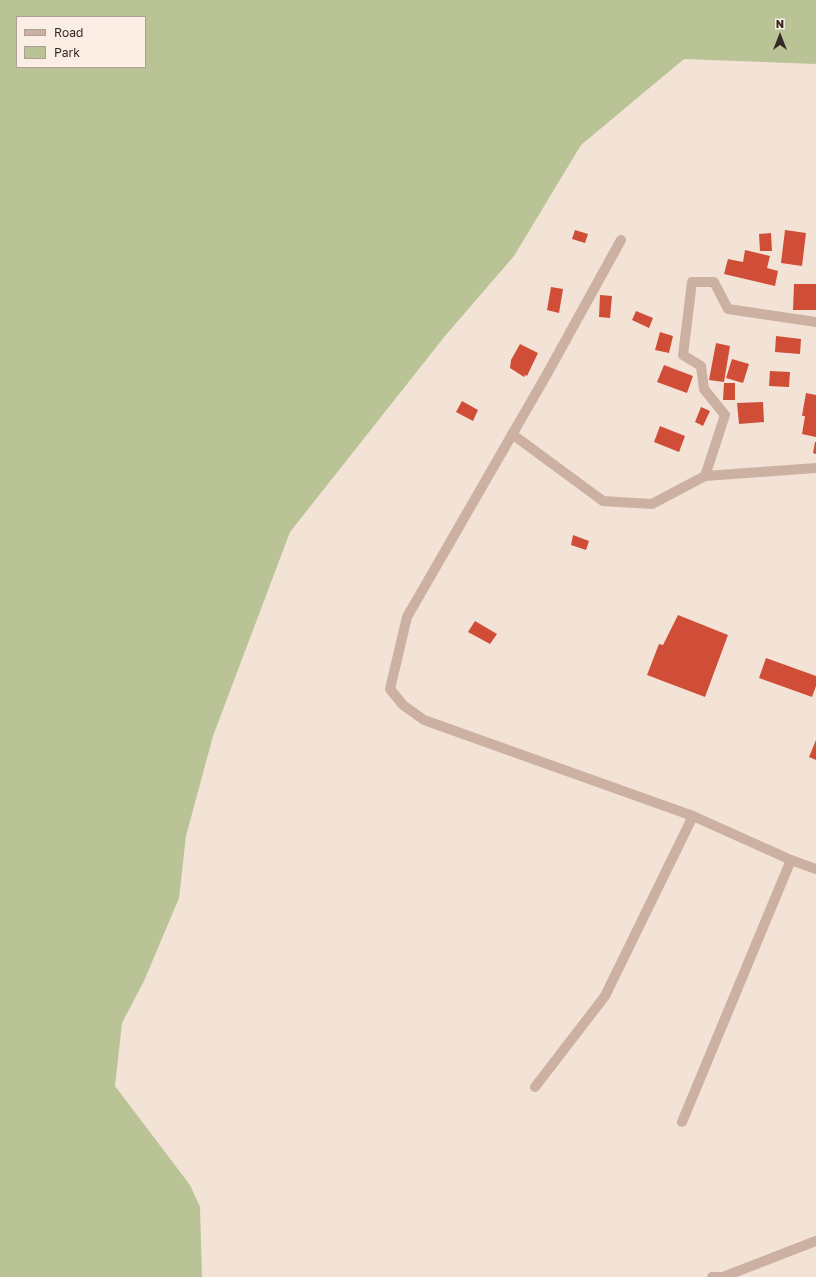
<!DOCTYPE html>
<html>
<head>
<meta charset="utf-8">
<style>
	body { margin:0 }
	#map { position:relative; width:816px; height:1277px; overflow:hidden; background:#f3e3d7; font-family:"Golos Text",sans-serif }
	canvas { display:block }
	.legend { position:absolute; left:16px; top:16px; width:130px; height:52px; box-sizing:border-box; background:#fbeee4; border:1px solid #ac9f98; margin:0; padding:5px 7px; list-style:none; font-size:12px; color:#362925 }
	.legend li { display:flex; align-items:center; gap:8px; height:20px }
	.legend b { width:20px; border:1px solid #ac9f98 }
	.north { position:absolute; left:760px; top:16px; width:40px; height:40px; -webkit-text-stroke:3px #fbeee4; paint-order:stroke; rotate:0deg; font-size:11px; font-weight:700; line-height:16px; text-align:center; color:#362925 }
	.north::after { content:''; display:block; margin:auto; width:14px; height:18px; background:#362925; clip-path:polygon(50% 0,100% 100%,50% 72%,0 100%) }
</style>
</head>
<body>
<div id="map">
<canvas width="816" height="1277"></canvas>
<ul class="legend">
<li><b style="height:5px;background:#ccb1a2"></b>Road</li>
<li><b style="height:11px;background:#b9c396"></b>Park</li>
</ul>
<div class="north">N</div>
</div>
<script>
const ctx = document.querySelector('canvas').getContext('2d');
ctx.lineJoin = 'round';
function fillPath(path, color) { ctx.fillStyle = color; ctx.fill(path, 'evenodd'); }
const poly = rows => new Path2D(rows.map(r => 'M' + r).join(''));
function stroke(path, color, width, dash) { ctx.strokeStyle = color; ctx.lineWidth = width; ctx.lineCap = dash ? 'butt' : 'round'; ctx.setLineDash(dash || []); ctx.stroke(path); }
const green = poly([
	[0,0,816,0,816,64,684,59,581,145,514,256,445,336,290,532,213,736,186,836,179,898,144,981,122,1023,115,1086,190,1185,200,1207,202,1277,0,1277],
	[17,17,145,17,145,67,17,67]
]);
const building = poly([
	[575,230,588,234,585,243,572,239],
	[785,230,806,233,802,266,781,263],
	[771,233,772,251,760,251,759,234],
	[745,250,770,256,767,268,778,271,775,286,724,274,728,259,743,262],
	[794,284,816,284,816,310,793,310],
	[551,287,563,289,559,313,547,310],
	[600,295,612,296,610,318,599,317],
	[636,311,653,318,649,328,632,320],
	[660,332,673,336,669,353,655,350],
	[776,336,801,339,800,354,775,352],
	[716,343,730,346,724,382,709,380],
	[520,344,538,353,527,376,525,375,524,377,510,368,511,360],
	[732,359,749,364,743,383,726,378],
	[664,365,693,376,687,393,657,382],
	[770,371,790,372,789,387,769,386],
	[724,383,735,383,735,400,723,400],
	[806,393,816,395,816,437,802,434,805,416,802,416],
	[462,401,478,410,473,421,456,412],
	[763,402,764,422,739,424,737,403],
	[701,407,710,411,703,426,695,422],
	[660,426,685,436,679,452,654,442],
	[815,442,816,442,816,454,813,453],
	[573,535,589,541,586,550,571,545],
	[678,615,728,635,705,697,647,675,659,644,663,645],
	[475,621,497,634,490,644,468,632],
	[766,658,816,676,816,686,812,697,759,678],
	[816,740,816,760,809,757]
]);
const service = poly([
	[512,434,603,501,652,504,705,476,725,415,704,389,701,366,683,355,692,282,714,282,728,309,816,322],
	[705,476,816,468],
	[535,1087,605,996,693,816],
	[682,1122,791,860]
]);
const minor = poly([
	[621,240,547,374,407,617,390,689,403,705,424,720,693,816,791,860,816,869],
	[712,1277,723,1277,816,1241]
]);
fillPath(green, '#b9c396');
fillPath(building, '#d04e38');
stroke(service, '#ccb1a2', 10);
stroke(minor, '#ccb1a2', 10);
</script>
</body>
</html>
